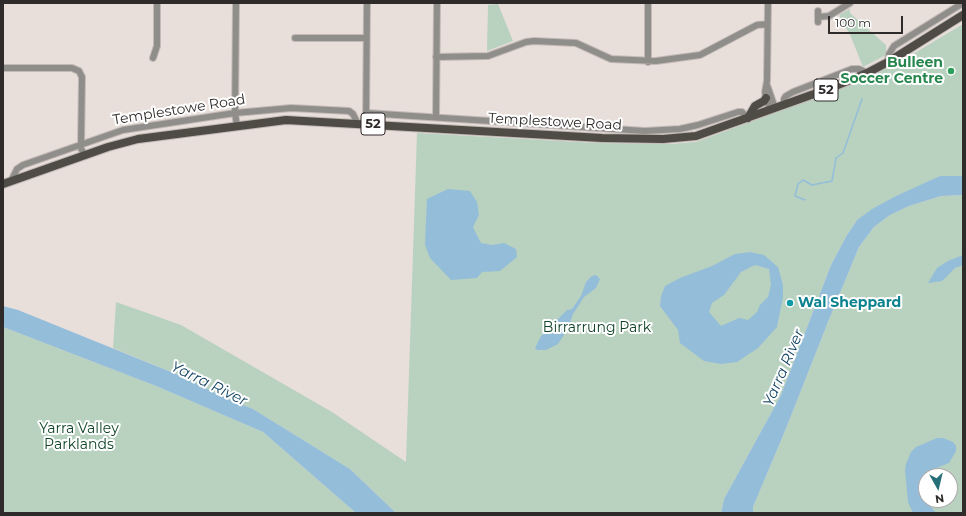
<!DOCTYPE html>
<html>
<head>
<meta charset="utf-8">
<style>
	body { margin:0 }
	#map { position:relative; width:966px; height:516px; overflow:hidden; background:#e8deda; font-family:Montserrat,sans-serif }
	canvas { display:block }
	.frame { position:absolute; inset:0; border:4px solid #2f2b2a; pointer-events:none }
	.north { position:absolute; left:918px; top:468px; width:40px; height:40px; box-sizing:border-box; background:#fff; border:1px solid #acaaaa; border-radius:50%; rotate:172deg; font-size:11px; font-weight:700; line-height:16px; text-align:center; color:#2f2b2a }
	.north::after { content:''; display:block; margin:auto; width:14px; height:18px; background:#266f78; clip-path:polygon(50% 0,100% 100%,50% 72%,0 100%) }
	.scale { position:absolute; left:828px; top:16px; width:75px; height:18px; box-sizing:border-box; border:2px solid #2f2b2a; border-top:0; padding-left:5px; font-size:12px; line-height:14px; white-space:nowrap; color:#2f2b2a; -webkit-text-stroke:3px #fff; paint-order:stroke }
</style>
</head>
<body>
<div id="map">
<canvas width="966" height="516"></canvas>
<div class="frame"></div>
<div class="north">N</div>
<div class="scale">100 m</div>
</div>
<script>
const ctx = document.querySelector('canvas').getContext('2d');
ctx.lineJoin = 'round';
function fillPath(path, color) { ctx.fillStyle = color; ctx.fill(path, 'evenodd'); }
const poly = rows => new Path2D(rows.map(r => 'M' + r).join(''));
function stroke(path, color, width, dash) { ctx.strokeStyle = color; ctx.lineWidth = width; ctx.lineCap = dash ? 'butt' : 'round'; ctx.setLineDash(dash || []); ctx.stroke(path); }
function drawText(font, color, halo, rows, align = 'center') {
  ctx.font = font + ' Montserrat,sans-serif'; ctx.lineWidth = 4; ctx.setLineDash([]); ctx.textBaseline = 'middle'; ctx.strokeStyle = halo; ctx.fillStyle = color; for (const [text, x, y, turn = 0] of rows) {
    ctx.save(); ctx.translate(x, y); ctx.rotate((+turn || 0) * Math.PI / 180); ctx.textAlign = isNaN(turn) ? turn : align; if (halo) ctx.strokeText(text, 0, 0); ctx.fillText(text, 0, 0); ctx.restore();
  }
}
const green = poly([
	[498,4,513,41,487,51,488,5],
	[850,9,850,13,886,45,886,55,863,67,851,37,839,15],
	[963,24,963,176,940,176,934,179,926,184,896,196,857,220,847,235,831,265,781,395,724,499,721,513,396,513,350,469,253,409,221,396,186,378,113,348,116,302,181,325,332,412,406,462,417,133,596,143,671,144,696,142,815,98,866,77,908,57],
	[963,195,963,513,753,513,753,507,785,431,828,322,859,247,874,227,890,215,909,206,941,196],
	[926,476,950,476,950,500,926,500],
	[3,327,156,386,263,432,356,513,3,513]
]);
const water = poly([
	[940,176,963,176,963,195,941,196,909,206,890,215,874,227,859,247,828,322,785,431,753,507,753,513,721,513,724,499,781,395,831,265,847,235,857,220,872,209,896,196],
	[448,189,470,191,477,202,479,215,473,227,481,243,492,245,504,243,516,249,517,257,500,271,482,272,477,278,451,280,430,258,425,245,427,199],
	[750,252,764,255,778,267,783,285,783,297,777,327,758,348,737,362,721,364,704,361,680,343,678,330,660,306,661,296,665,286,680,278,712,266,735,254],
	[755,265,769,269,771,285,768,297,760,305,757,312,748,320,739,318,721,326,709,312,712,303,724,295,741,272],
	[963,255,963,265,955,268,942,281,928,283,937,268,948,261],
	[596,275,600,279,596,288,584,297,573,314,567,330,558,344,546,350,537,350,535,348,541,336,552,328,554,323,567,310,572,309,581,296,586,282,592,276],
	[3,306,18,310,186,378,221,396,253,409,350,469,396,513,356,513,263,432,156,386,3,327],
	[937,438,943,438,953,442,956,446,956,451,949,463,926,472,920,482,920,488,923,497,936,513,913,513,908,502,905,470,906,464,911,452,916,447]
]);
const stream = poly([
	[805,200,795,196,798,184,803,180,812,185,832,181,836,158,843,153,862,99]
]);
const minor = poly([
	[236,3,235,113,237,126],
	[768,3,767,81,765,92,766,98,770,110],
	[818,11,818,22],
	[818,17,829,16,850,3],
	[295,38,366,38],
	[436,57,488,56,526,42,534,41,576,43,611,59,656,61,700,55,757,25,767,24],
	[153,58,157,46,157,3],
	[648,62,648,3],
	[888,62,889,54,894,46,963,3],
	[3,68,72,68,79,71,82,77,81,148,84,155],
	[767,85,775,108],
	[784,105,784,99,786,96,793,92,852,69,859,69,867,73],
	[366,113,645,131,680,129,698,125,738,112,742,112,748,118],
	[436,117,437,3],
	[366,124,367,3],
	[11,181,17,169,23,165,123,130,235,113,291,108,349,111,353,114,358,124]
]);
const major = poly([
	[748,118,755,106,764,101,766,98],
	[3,184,108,147,138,139,286,120,602,138,663,139,696,136,828,89,867,73,888,62,963,15]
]);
const markers = [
	[951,71,4,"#2e9e5b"],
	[790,303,4,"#0f9aa8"]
];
const shields = [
	[826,90,24],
	[373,124,24]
];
const shieldNames = [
	["52",826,90],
	["52",373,124]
];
const leisureNames = [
	["Bulleen",943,63],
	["Soccer Centre",943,79]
];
const streetNames = [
	["Templestowe Road",179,110,-9],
	["Templestowe Road",555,122,3]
];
const cultureNames = [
	["Wal Sheppard",798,303]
];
const parkNames = [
	["Birrarrung Park",597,328],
	["Yarra Valley",79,429],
	["Parklands",79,445]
];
const waterNames = [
	["Yarra River",784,368,-67],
	["Yarra River",209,384,26]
];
fillPath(green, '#b8d2bf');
fillPath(water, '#94bdda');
stroke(stream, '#94bdda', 1.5);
stroke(minor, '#c3bab7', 8);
stroke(major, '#c3bab7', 10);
stroke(minor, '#908e8b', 6);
stroke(major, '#4f4c46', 8);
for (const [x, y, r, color] of markers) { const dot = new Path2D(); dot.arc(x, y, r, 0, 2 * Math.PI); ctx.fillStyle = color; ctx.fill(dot); stroke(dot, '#fff', 1.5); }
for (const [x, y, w] of shields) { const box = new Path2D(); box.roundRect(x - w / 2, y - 11, w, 22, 3); ctx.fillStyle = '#fff'; ctx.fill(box); stroke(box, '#2f2b2a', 1); }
drawText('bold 13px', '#2f2b2a', null, shieldNames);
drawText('bold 14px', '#27864d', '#fff', leisureNames, 'right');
drawText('14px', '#2f2b2a', '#fff', streetNames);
drawText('bold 14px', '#0d838f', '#fff', cultureNames, 'left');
drawText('14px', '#104327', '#fff', parkNames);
drawText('italic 15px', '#154664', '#fff', waterNames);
</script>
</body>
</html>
